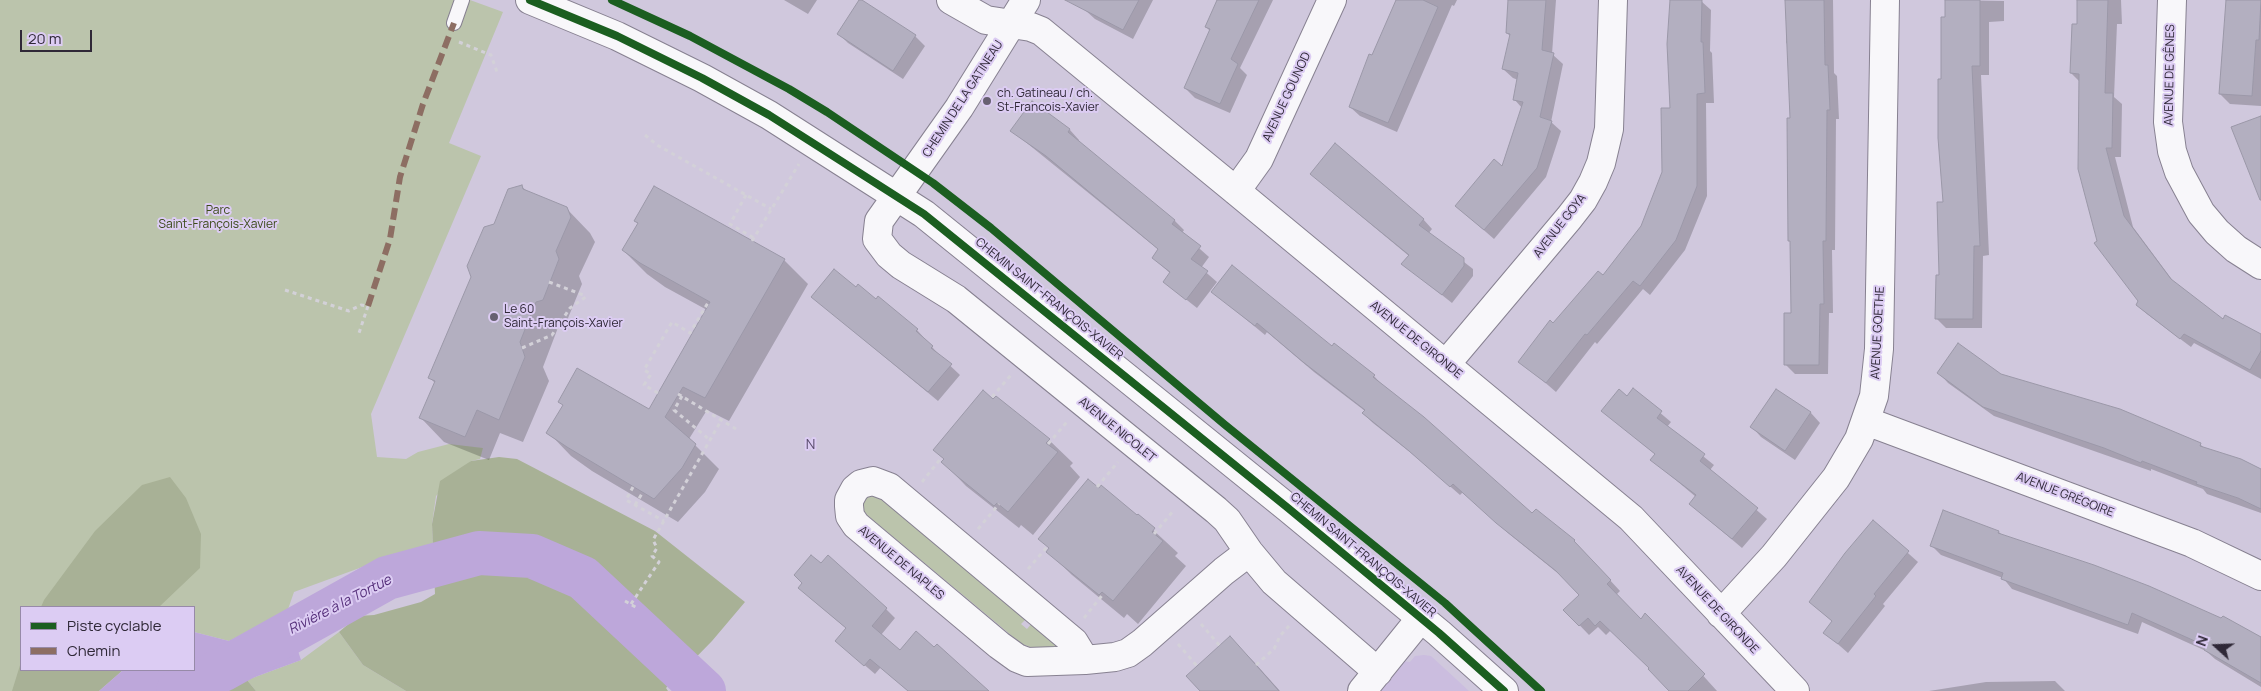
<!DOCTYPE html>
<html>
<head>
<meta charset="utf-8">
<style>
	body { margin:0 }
	#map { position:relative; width:2261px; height:691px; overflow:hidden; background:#d0c8dd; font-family:Manrope,sans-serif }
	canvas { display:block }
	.legend { position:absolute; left:20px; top:606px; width:175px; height:65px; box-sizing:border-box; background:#dcccf3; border:1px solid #978aa8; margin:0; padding:6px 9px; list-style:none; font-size:15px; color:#2f2837 }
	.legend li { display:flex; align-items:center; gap:10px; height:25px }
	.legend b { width:25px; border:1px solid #978aa8 }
	.north { position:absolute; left:2191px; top:621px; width:50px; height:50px; -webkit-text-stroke:4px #dcccf3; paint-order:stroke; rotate:290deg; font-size:14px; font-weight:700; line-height:20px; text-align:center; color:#2f2837 }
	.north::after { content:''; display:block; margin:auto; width:18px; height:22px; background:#2f2837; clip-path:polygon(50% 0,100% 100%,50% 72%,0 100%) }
	.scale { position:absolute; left:20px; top:30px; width:72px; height:22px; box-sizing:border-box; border:2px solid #2f2837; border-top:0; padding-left:6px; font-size:15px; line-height:18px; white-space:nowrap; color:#2f2837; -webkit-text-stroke:4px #dcccf3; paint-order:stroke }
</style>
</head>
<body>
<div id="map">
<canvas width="2261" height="691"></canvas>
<ul class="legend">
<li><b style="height:6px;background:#1b5e20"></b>Piste cyclable</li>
<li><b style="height:6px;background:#8d6e63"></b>Chemin</li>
</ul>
<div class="north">N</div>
<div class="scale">20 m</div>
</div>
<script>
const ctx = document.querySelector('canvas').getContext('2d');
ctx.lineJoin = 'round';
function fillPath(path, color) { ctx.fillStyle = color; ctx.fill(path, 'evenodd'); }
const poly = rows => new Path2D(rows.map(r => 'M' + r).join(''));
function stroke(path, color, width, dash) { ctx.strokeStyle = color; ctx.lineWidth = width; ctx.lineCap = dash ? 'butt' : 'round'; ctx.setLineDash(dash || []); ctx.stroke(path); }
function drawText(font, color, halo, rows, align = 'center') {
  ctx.font = font + ' Manrope,sans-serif'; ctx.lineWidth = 4; ctx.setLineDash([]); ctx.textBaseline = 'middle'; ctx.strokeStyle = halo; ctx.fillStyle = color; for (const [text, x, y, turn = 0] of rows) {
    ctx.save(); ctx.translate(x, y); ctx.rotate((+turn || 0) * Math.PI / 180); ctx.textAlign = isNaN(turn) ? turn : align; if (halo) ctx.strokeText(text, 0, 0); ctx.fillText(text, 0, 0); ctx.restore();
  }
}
const built = poly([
	[1424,655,1431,656,1469,691,1378,691,1402,661,1410,662,1415,656]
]);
const green = poly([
	[0,0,470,0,503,12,449,143,481,156,371,414,377,457,406,459,418,452,449,444,483,448,480,459,471,461,436,496,432,524,433,547,376,562,294,592,286,615,229,641,194,632,194,607,21,607,21,670,123,670,99,691,0,691],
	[872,494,877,494,1026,619,1021,624,1027,629,1032,623,1059,648,1036,649,1022,644,1012,636,867,515,863,510,863,504,867,497],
	[339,632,363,665,406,691,256,691,247,680,301,660]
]);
const forest = poly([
	[499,457,517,459,655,531,745,602,712,641,666,688,668,691,406,691,363,665,339,632,358,616,374,615,421,602,435,594,432,524,440,481,471,461],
	[170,477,186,498,201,534,200,568,159,607,41,607,44,600,95,531,142,485],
	[21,662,21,670,123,670,99,691,12,691],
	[247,680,256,691,224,691]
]);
const water = poly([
	[286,615,301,660,247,680,224,691,99,691,123,670,194,670,194,632,229,641]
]);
const shadow = poly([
	[784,0,817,0,808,14],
	[1091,0,1153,0,1133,39,1095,19,1085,10],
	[1219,0,1273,0,1240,68,1247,75,1230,113,1195,98,1185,88,1210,31,1206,27],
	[1398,0,1457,0,1454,6,1452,5,1397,132,1360,116,1350,107],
	[1510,0,1556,0,1552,54,1563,64,1551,122,1561,131,1546,177,1494,239,1456,206,1503,168,1522,108,1514,99,1518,80,1513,78,1503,69,1510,36,1507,33],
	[1671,0,1701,1,1711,10,1710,51,1712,53,1714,103,1706,103,1707,196,1685,250,1650,295,1643,289,1597,344,1595,342,1556,392,1520,361,1554,325,1603,277,1643,226,1663,172,1671,109],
	[1787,0,1833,0,1834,73,1837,76,1839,119,1836,119,1835,250,1832,250,1833,313,1829,313,1828,374,1795,374,1785,364,1792,315,1791,243,1789,240,1791,119,1789,45,1786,43],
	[1946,0,2004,1,2004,21,1989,22,1989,75,1981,75,1989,255,1983,256,1982,328,1946,328,1936,318,1945,203,1942,80],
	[2078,0,2121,0,2122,24,2117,24,2114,97,2122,104,2121,157,2115,157,2133,227,2176,285,2223,321,2261,336,2261,379,2194,343,2191,347,2147,314,2137,305,2140,301,2098,242,2080,82,2071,73,2079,26],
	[2227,0,2261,0,2261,106,2230,104,2220,94],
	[839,34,915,36,925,46,903,79,848,43],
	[1032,103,1070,130,1079,140,1078,141,1175,221,1184,230,1182,233,1209,257,1201,268,1217,282,1197,308,1164,282,1171,274,1153,258,1159,250,1012,131],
	[1321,183,1423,219,1432,229,1428,234,1473,269,1473,276,1452,303,1403,264,1409,256],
	[521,186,528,192,566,208,590,233,595,242,579,276,582,284,566,323,559,325,543,367,549,381,523,442,500,433,489,460,444,442,421,418,435,383,429,377,495,225],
	[654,188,784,260,808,284,729,421,707,410,689,439,719,469,705,492,678,522,592,471,571,456,548,432,650,410,707,310,665,287,647,274,623,250,639,224,635,221],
	[856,288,876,300,878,298,917,330,941,357,960,375,938,401,823,306],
	[1213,292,1332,348,1374,376,1383,386,1532,515,1574,541,1620,591,1616,595,1641,620,1645,615,1670,639,1717,691,1671,691,1651,668,1611,630,1606,635,1598,627,1589,635,1565,610,1581,595,1565,579,1508,533,1463,492,1460,495,1420,460,1373,423,1363,413,1365,411,1314,372,1267,332,1265,335],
	[1939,373,2000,375,2200,444,2205,449,2261,471,2261,513,2207,494,2203,489,2151,469,2151,471,1994,416,1948,383],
	[1633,390,1671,422,1667,427,1714,465,1710,470,1767,519,1742,548,1690,504,1696,497,1652,460,1656,455,1603,411,1628,398],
	[1777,390,1811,413,1820,423,1795,460,1761,437,1752,427],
	[994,400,1049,440,1073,463,1070,466,1080,477,1033,535,1021,525,1019,528,966,486,943,462,945,460,934,450],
	[1138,516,1178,553,1175,556,1186,566,1138,624,1127,614,1124,618,1072,575,1048,552,1050,549,1040,539],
	[1873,522,1918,562,1883,604,1885,606,1848,653,1824,632,1833,622,1810,602],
	[1999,532,2003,536,2261,637,2261,687,2215,659,2206,651,2142,622,2138,634,2012,589,2003,578,1941,555,1931,545],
	[809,597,886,609,895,618,881,635,900,651,988,691,908,691,881,667,875,674,847,650,847,629],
	[1230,638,1254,662,1280,691,1202,691],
	[2055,681,2065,691,1929,691,1986,682]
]);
const river = poly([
	[178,691,222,670,387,578,479,553,532,556,583,578,704,691]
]);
const building = poly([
	[859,0,862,0,916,35,893,71,837,34,859,0],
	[1065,0,1139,0,1123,30,1065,0],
	[1217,0,1259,0,1231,59,1238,64,1220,104,1184,88,1210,29,1205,27,1217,0],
	[1396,0,1423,0,1438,7,1388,123,1349,107,1369,54,1372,55,1396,0],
	[1508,0,1546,0,1542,50,1554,53,1540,117,1552,121,1537,168,1484,230,1455,206,1494,159,1502,166,1523,102,1513,100,1518,73,1502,69,1510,34,1506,33,1508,0],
	[1670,0,1702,0,1701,42,1703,42,1705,93,1697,94,1697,186,1676,240,1640,286,1633,281,1587,335,1585,334,1546,383,1518,362,1550,320,1553,323,1598,271,1603,275,1641,226,1662,172,1661,108,1670,108,1667,44,1670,0],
	[1785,0,1824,0,1825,65,1828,65,1830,110,1827,110,1826,241,1823,241,1824,304,1820,304,1819,365,1784,365,1784,313,1791,313,1790,241,1788,241,1787,118,1790,118,1785,0],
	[1945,0,1980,0,1980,66,1972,66,1980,246,1974,246,1973,319,1935,319,1936,275,1939,275,1937,202,1943,202,1938,138,1938,79,1941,79,1941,17,1945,17,1945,0],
	[2077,0,2108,0,2105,93,2113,93,2112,148,2106,148,2124,216,2171,279,2223,319,2225,315,2261,334,2261,351,2250,370,2184,334,2180,339,2136,305,2138,301,2094,243,2097,241,2078,169,2079,74,2070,73,2072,24,2077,24,2077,0],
	[2226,0,2261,0,2259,40,2256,40,2252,96,2219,94,2226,0],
	[1032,101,1070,129,1068,132,1175,220,1172,224,1201,246,1191,259,1208,271,1186,300,1163,282,1170,272,1152,258,1158,249,1046,156,1010,131,1032,101],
	[2261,116,2261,200,2260,200,2231,127,2261,116],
	[1335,143,1424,219,1419,225,1464,258,1464,266,1442,295,1401,264,1409,255,1310,174,1335,143],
	[522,185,523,189,567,207,571,217,556,251,559,259,543,300,536,302,520,342,525,357,499,420,477,410,465,437,419,418,435,381,428,378,471,277,467,266,484,227,494,224,508,189,522,185],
	[654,186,785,259,705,398,683,387,665,417,696,444,682,468,654,499,567,447,546,433,563,405,558,402,577,368,649,409,710,302,640,263,622,250,638,223,634,221,654,186],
	[1232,265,1332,346,1334,343,1375,375,1373,377,1424,417,1532,513,1536,509,1575,540,1574,541,1611,580,1607,584,1641,619,1645,613,1705,674,1688,691,1669,691,1648,669,1649,668,1600,621,1595,626,1588,618,1579,626,1563,610,1579,595,1556,571,1496,523,1453,484,1450,487,1409,451,1362,413,1365,410,1303,362,1257,323,1255,326,1211,292,1232,265],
	[834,269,856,287,858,284,876,299,878,296,918,329,916,331,933,346,931,348,952,364,928,392,811,297,834,269],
	[1958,343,2001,374,2120,409,2201,443,2200,446,2241,459,2261,469,2261,509,2238,498,2196,484,2197,482,2142,461,2141,463,2104,448,1983,407,1937,373,1958,343],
	[1633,388,1662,411,1657,418,1705,454,1700,461,1758,508,1732,539,1689,504,1696,495,1650,460,1655,454,1601,411,1619,389,1627,396,1633,388],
	[1776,389,1811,412,1785,451,1750,427,1776,389],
	[983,390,993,399,996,396,1050,439,1046,443,1058,452,1008,512,997,503,994,506,958,477,941,462,944,459,933,450,983,390],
	[1088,479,1099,488,1101,485,1137,515,1138,514,1155,528,1152,532,1163,541,1113,601,1102,592,1099,595,1063,566,1046,552,1049,548,1038,539,1088,479],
	[1943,510,1999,531,1998,533,2094,565,2149,586,2221,618,2223,616,2261,637,2261,683,2204,650,2206,646,2132,613,2128,625,2001,579,2003,573,1930,546,1943,510],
	[1873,520,1909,551,1874,594,1876,596,1838,644,1823,633,1832,621,1809,602,1845,553,1873,520],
	[811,555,821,563,828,555,887,608,872,626,900,650,916,631,934,647,937,644,989,691,908,691,870,659,864,666,835,641,846,628,798,588,802,583,794,575,811,555],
	[1230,636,1256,665,1279,691,1200,691,1186,676,1230,636]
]);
const path = poly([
	[459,42,491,55,497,72],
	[645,135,657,145,771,209],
	[746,195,730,224,754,238],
	[752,241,799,164],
	[549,282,586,296],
	[285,290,349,311,361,305,368,306,359,333],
	[522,348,552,335,570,308,587,296],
	[658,393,644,385,651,374,644,370,672,322,690,333,709,301],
	[678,394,736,429],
	[682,396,674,410,710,440],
	[992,397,1011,375],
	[1048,444,1067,422],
	[922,482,942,457],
	[633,487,626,500,664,521],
	[1097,487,1118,462],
	[635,505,643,492],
	[978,529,999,504],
	[1154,534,1174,510],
	[1028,569,1047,547],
	[625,601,637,608],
	[631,604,659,562,652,556,657,548,653,540,722,419],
	[1084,618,1104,593],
	[1201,624,1220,646],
	[1178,644,1197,666],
	[1256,665,1274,649,1280,636,1289,626]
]);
const lane = poly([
	[454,23,462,0]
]);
const street = poly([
	[951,0,986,20,1031,27,1041,31,1236,191,1631,518,1795,691],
	[1026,0,959,108,879,221,877,239,889,255,901,265,956,299,1216,510,1227,520,1249,552,1274,582,1378,672],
	[2172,0,2168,122,2172,151,2179,172,2201,213,2217,232,2236,249,2261,265],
	[1236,191,1259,159,1332,0],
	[1446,364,1569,218,1583,200,1593,182,1601,163,1609,129,1613,0],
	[1866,421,2192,543,2261,576],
	[1721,614,1774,556,1836,478,1859,439,1874,396,1879,349,1885,0],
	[1085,660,1074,642,889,487,873,481,861,484,855,489,849,500,849,506,850,516,856,525,999,645,1017,658,1027,662,1085,660,1115,657,1128,653,1142,643,1224,571,1249,552],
	[1362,691,1421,618]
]);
const secondary = poly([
	[530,0,617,36,702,78,769,115,924,214,1288,508,1439,633,1504,691]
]);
const quiet = poly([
	[368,306,390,239,400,177,423,104,454,23]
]);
const cycleway = poly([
	[530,0,617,36,702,78,769,115,924,214,1288,508,1439,633,1504,691],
	[612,0,690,36,789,89,827,112,933,183,991,228,1224,424,1445,603,1541,691]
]);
const markers = [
	[987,101,5,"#676071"],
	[494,317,5,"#676071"]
];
const streetNames = [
	["AVENUE DE GÊNES",2170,75,-89],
	["AVENUE GOUNOD",1287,97,-65],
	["CHEMIN DE LA GATINEAU",963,99,-57],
	["AVENUE GOYA",1560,226,-52],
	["CHEMIN SAINT-FRANÇOIS-XAVIER",1049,299,39],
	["AVENUE GOETHE",1878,333,-87],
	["AVENUE DE GIRONDE",1416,340,39],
	["AVENUE NICOLET",1117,430,39],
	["AVENUE GRÉGOIRE",2065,495,21],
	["CHEMIN SAINT-FRANÇOIS-XAVIER",1363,555,40],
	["AVENUE DE NAPLES",901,563,40],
	["AVENUE DE GIRONDE",1717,610,47]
];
const poiNames = [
	["ch. Gatineau / ch.",997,94],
	["St-Francois-Xavier",997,108],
	["Le 60",504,310],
	["Saint-François-Xavier",504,324]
];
const parkNames = [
	["Parc",218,211],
	["Saint-François-Xavier",218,225]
];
const neighbourhoodNames = [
	["N",811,445]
];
const waterNames = [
	["Rivière à la Tortue",340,605,-27]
];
fillPath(built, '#cbbddf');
fillPath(green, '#bbc4ac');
fillPath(forest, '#a8b196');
fillPath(water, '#bda7da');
fillPath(shadow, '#0003');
stroke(river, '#bda7da', 44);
fillPath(building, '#b3afc0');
stroke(building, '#9b98a8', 1);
stroke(lane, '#878191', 16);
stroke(street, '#878191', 30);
stroke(secondary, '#878191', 30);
stroke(path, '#d3d1d8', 3, [4, 4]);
stroke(lane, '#f8f7fa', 14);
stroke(street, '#f8f7fa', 28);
stroke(secondary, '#f8f7fa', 28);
stroke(quiet, '#8d6e63', 6, [12, 6]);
stroke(cycleway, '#1b5e20', 8);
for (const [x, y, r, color] of markers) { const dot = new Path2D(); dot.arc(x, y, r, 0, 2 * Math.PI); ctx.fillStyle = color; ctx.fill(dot); stroke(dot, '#dcccf3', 2); }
drawText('12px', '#2f2837', '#dcccf3', streetNames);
drawText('12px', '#2f2837', '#dcccf3', poiNames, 'left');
drawText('12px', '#3b4a19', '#dcccf3', parkNames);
ctx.letterSpacing = '1px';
drawText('14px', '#5b4d6e', '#dcccf3', neighbourhoodNames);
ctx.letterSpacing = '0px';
drawText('italic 14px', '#552f7a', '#dcccf3', waterNames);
</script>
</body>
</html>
